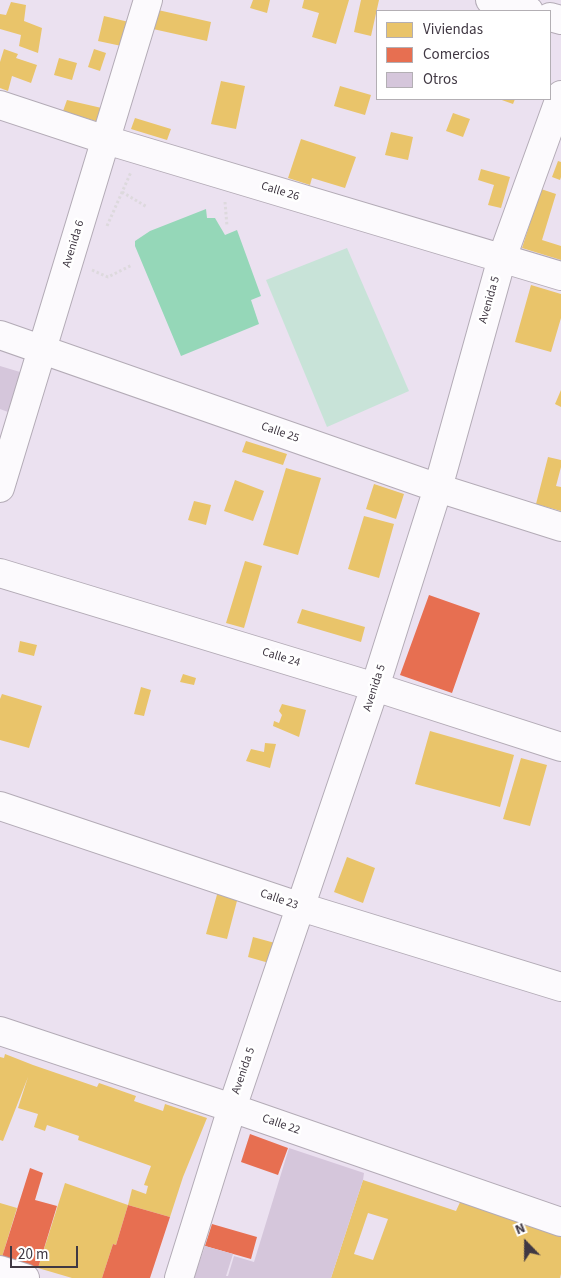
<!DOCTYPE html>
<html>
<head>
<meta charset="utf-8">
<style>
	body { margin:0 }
	#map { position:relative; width:561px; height:1278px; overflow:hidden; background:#ebe1f0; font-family:"Source Sans 3",sans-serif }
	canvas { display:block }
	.legend { position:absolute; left:376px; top:10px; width:175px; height:90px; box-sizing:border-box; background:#fff; border:1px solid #b3afb4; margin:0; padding:6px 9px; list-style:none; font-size:15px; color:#403843 }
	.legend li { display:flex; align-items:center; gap:10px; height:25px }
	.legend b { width:25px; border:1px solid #b3afb4 }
	.north { position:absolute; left:501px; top:1218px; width:50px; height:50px; -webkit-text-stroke:4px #fff; paint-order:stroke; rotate:338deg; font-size:14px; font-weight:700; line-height:20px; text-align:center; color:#403843 }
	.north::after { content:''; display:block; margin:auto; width:18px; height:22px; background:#403843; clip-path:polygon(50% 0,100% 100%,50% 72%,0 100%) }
	.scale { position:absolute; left:10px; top:1246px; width:68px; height:22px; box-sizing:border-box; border:2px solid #403843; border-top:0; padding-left:6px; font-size:15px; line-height:18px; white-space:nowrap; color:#403843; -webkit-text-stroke:4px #fff; paint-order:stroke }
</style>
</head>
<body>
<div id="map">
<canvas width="561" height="1278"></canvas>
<ul class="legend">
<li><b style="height:14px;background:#e9c46a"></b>Viviendas</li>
<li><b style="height:14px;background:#e76f51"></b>Comercios</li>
<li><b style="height:14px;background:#d5c6db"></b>Otros</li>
</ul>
<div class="north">N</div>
<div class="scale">20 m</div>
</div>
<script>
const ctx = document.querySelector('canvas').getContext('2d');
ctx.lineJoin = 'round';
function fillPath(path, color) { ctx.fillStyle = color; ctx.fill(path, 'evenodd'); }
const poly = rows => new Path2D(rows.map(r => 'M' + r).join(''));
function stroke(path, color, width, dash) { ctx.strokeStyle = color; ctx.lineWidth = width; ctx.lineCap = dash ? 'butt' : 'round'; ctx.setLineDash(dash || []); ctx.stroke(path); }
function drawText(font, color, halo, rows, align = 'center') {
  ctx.font = font + ' "Source Sans 3",sans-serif'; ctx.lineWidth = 5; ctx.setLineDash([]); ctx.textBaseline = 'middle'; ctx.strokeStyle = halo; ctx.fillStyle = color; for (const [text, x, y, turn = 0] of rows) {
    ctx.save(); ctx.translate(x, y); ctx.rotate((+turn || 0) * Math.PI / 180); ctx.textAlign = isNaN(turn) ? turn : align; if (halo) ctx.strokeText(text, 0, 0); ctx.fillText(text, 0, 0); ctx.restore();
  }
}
const green = poly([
	[347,248,409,391,327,427,266,280]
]);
const water = poly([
	[206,209,207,218,215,218,225,235,237,230,261,296,251,300,259,324,181,356,135,246,135,241,150,231]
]);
const homes = poly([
	[253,0,270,0,267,13,250,8],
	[304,0,349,0,336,44,312,37,319,13,302,8],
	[361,0,379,0,371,36,354,32],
	[11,2,26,5,24,21,42,28,38,53,19,46,21,35,0,29,0,14,6,15],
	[158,10,211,22,207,41,153,29],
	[104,16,137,24,131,48,98,41],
	[4,49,18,54,16,58,37,65,31,83,12,76,8,91,0,88,0,62],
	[94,49,106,53,100,71,88,67],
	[59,58,77,63,72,80,54,75],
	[221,81,245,86,236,129,211,124],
	[340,86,371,95,365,115,334,106],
	[499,99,515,99,513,104],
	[67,100,106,109,102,123,63,111],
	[453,113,470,119,463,137,446,131],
	[135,118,171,129,167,140,131,129],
	[391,132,413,137,408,160,385,155],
	[301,139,356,157,345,188,312,178,310,185,288,178],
	[558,161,561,162,561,177,560,180,552,177],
	[481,169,510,177,501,208,488,205,494,185,478,180],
	[541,189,556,194,542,240,561,246,561,260,522,248],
	[531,285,561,294,561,318,551,352,515,342],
	[561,390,561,407,555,404],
	[246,441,287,454,283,465,242,452],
	[548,457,561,460,561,467,556,486,561,487,561,511,536,504],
	[286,468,321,478,298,555,263,545],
	[235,480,264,491,253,521,224,511],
	[374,484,404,494,396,519,366,509],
	[194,501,211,505,206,525,188,520],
	[364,516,394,524,379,578,348,569],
	[245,561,262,566,244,628,226,623],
	[302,609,365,627,361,642,297,623],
	[20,641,37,645,34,656,18,652],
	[183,674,196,678,194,685,180,682],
	[141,687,151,690,144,716,134,714],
	[2,694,42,706,29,748,0,740,0,699],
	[282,704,306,710,299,737,273,726,274,721,279,723,282,715,279,711],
	[430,731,514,755,500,807,415,784],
	[265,743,276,744,270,768,246,761,251,749,264,752],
	[521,758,547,765,530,826,503,819],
	[347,857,375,868,363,903,334,892],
	[218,891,238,897,227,939,206,934],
	[253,937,275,943,269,963,248,957],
	[5,1054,33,1065,97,1087,99,1083,136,1096,134,1101,163,1111,165,1104,207,1118,183,1177,170,1217,128,1205,132,1189,146,1194,148,1186,144,1185,151,1166,78,1140,79,1136,47,1125,45,1131,34,1127,38,1114,18,1108,28,1077,3,1141,0,1140,0,1057,4,1058],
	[363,1180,456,1211,461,1200,561,1235,561,1274,560,1278,331,1278],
	[368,1213,388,1219,373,1260,354,1254],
	[65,1183,128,1205,116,1245,113,1244,102,1278,72,1278,38,1268],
	[0,1203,17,1208,2,1257,0,1256]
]);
const shops = poly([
	[429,595,480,613,452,693,400,675],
	[250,1134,288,1148,278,1175,241,1162],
	[30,1168,43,1173,35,1200,57,1206,38,1268,2,1257],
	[128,1205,170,1217,150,1278,102,1278,113,1244,116,1245],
	[212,1224,257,1237,251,1259,205,1246]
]);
const building = poly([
	[0,366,20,372,8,412,0,409],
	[289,1148,364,1173,363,1180,331,1278,194,1278,205,1246,233,1254,226,1276,228,1276,234,1256,254,1262]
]);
const path = poly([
	[122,192,147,207],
	[225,202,227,226],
	[107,226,131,172],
	[92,270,108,277,132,265]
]);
const minor = poly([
	[490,0,529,11],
	[550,17,561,20],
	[0,105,106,140,561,276],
	[0,335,438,488,561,527],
	[0,488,148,0],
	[0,573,375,687,561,747],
	[0,806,301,907,561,987],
	[0,1031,232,1108,561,1222],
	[0,1270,25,1278],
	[179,1278,232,1108,375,687,438,488,502,258,561,95]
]);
const streetNames = [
	["Calle 26",280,192,17],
	["Avenida 6",74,244,-73],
	["Avenida 5",490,300,-74],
	["Calle 25",280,433,19],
	["Calle 24",281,658,17],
	["Avenida 5",375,688,-72],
	["Calle 23",279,900,19],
	["Avenida 5",244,1071,-71],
	["Calle 22",281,1125,19]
];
fillPath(green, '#c8e3d8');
fillPath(water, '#95d7b8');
fillPath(homes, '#e9c46a');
fillPath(shops, '#e76f51');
fillPath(building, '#d5c6db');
stroke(minor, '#b3abb6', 30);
stroke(path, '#ddd9dd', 3, [2.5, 2.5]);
stroke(minor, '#fcfafd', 28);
drawText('12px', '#403843', '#fff', streetNames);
</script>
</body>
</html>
